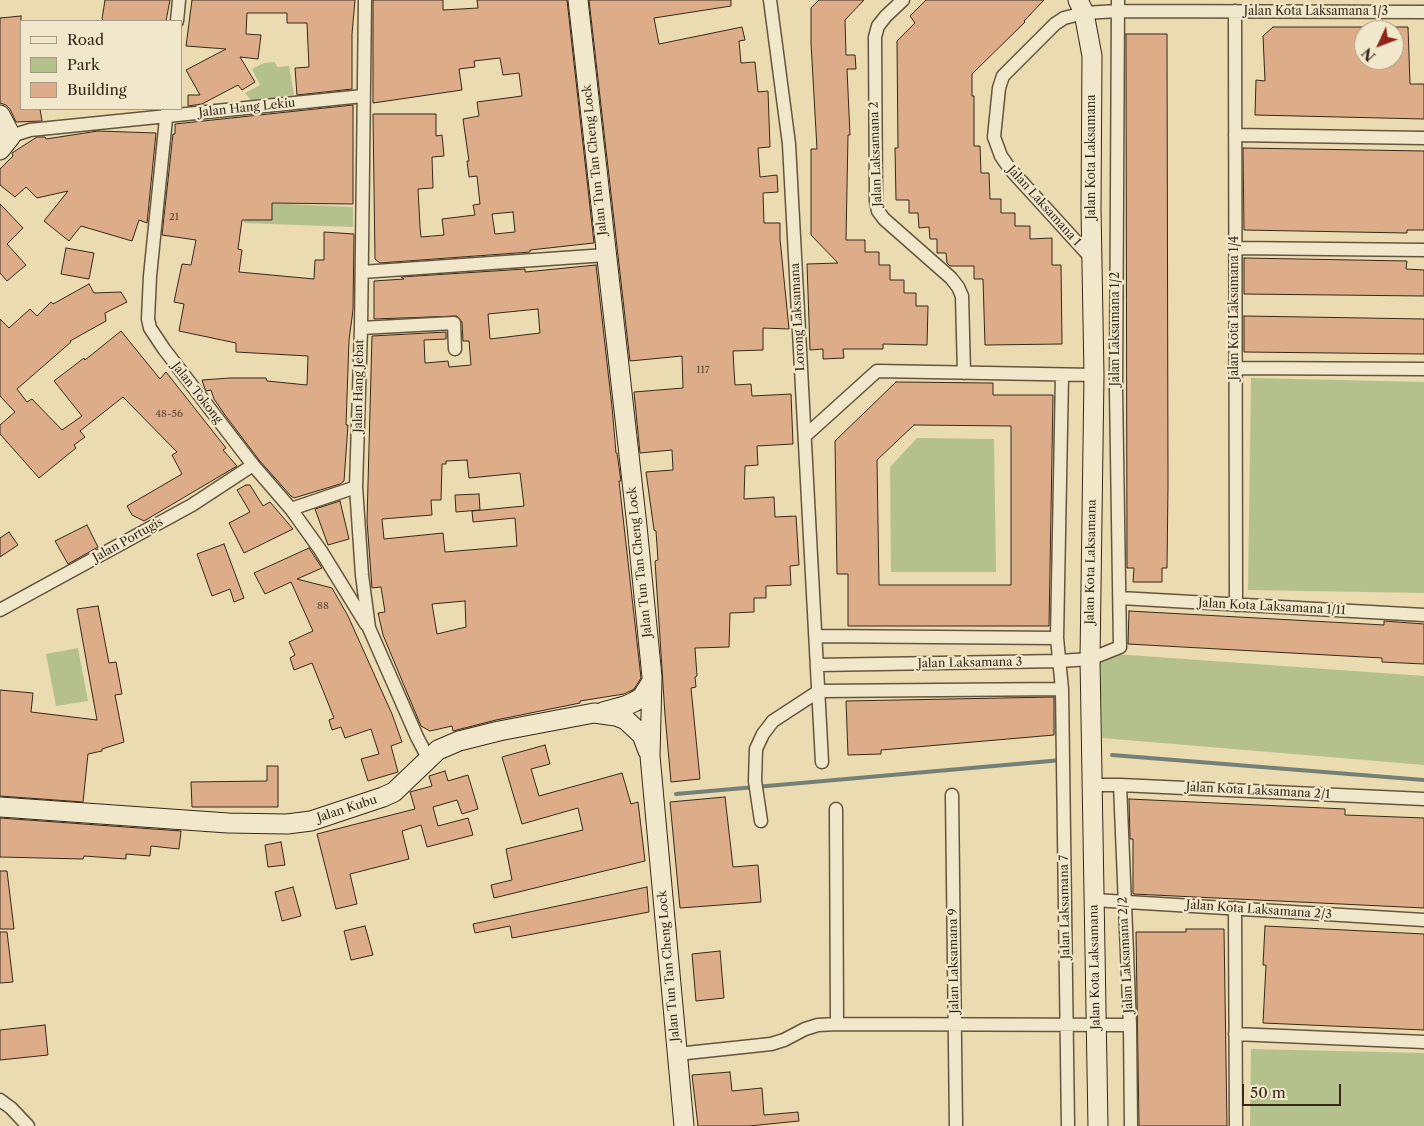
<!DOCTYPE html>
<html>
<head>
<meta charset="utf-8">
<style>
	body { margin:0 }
	#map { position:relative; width:1424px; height:1126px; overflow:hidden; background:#eadbb0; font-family:"Libre Caslon Text",serif }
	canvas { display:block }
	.legend { position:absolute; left:20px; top:20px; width:162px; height:90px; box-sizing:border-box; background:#f1e8cc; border:1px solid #a79c84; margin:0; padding:6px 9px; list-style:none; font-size:15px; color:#372918 }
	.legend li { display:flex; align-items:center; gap:10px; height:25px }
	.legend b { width:25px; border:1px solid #a79c84 }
	.north { position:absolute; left:1354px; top:20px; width:50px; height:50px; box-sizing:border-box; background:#f1e8cc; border:1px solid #a79c84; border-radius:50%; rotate:227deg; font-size:14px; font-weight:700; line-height:20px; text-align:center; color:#372918 }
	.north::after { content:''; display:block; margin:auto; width:18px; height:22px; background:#8f2418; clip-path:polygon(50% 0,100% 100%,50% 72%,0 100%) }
	.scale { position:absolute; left:1242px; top:1084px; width:99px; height:22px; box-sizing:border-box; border:2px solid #372918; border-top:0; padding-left:6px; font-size:15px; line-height:18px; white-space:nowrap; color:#372918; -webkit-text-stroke:4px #f1e8cc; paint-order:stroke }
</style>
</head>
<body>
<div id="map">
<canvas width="1424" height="1126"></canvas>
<ul class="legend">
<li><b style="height:6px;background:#f1e8cc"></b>Road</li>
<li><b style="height:14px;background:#b5c18d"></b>Park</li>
<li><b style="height:14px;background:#ddac88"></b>Building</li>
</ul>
<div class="north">N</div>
<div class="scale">50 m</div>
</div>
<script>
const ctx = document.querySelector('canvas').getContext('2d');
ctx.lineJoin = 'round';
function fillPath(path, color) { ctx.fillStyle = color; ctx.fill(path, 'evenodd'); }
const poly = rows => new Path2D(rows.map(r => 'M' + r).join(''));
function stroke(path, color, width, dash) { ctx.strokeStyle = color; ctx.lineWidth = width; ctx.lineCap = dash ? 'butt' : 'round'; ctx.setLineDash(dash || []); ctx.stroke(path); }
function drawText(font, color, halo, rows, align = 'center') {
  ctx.font = font + ' "Libre Caslon Text",serif'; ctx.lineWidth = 4.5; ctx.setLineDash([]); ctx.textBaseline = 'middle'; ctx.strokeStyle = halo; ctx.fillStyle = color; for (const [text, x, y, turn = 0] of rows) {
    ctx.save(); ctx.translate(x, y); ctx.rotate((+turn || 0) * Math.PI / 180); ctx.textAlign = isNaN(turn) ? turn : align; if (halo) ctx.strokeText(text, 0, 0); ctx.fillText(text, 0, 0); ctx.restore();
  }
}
const green = poly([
	[275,62,277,67,289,66,294,95,252,101,245,93,260,85,252,69,264,63],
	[244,202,353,207,353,227,244,223],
	[1251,378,1424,382,1424,593,1248,590],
	[917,438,994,439,996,572,891,572,890,467],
	[78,648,88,701,56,706,46,654],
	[1100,653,1424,676,1424,765,1102,738],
	[1251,1049,1424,1053,1424,1126,1250,1126]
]);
const stream = poly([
	[1112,755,1424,780],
	[676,794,1062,760]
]);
const building = poly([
	[105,0,170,0,166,21,104,21,102,19,105,0],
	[192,0,355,0,352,34,352,89,297,95,295,68,309,67,307,23,287,23,287,13,247,13,246,34,261,35,258,59,240,57,255,82,242,90,238,85,202,104,188,106,188,95,200,95,186,70,226,49,186,46,192,0],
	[373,0,443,0,443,10,478,8,477,0,567,0,594,243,530,250,530,252,380,263,375,259,373,114,436,114,436,136,442,135,444,156,432,157,433,188,418,189,420,227,421,237,444,235,442,219,475,215,473,205,480,204,477,176,469,177,467,161,469,161,463,119,479,116,477,102,522,96,519,73,503,75,500,58,474,61,475,67,459,69,462,90,373,103,373,0],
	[513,212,515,232,495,234,492,214,513,212],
	[589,0,731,0,731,6,654,18,659,44,742,27,745,40,739,41,741,63,755,62,758,92,768,91,770,147,758,148,760,177,777,175,778,192,763,193,764,223,780,223,780,239,789,329,763,328,763,350,733,351,734,370,735,385,751,384,752,396,791,394,793,444,757,446,758,465,745,466,744,499,774,497,775,517,796,516,799,565,790,566,791,585,766,586,766,598,754,598,754,612,730,613,729,647,695,648,697,676,695,677,696,687,691,688,700,779,671,782,665,715,655,561,658,560,656,531,654,530,646,472,673,470,672,450,640,453,634,392,683,388,682,356,630,361,589,0],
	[819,0,864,0,845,20,846,55,855,55,856,69,847,69,850,135,848,135,846,240,865,240,865,252,879,252,879,265,890,265,890,280,904,280,904,293,916,293,916,306,928,306,927,345,883,344,883,349,843,349,844,358,823,359,823,349,810,350,807,264,838,263,811,235,811,149,817,149,811,43,811,8,819,0],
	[926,0,1044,0,1024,21,1025,22,972,74,972,96,974,96,974,146,980,146,981,173,989,173,990,199,1001,199,1001,213,1015,213,1015,226,1030,226,1030,239,1052,238,1052,265,1061,265,1062,344,985,345,983,279,974,279,974,266,950,266,947,263,946,253,937,253,937,239,930,239,929,227,919,228,918,213,909,213,909,200,896,200,895,148,898,148,897,41,915,23,910,16,926,0],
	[21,16,21,109,40,109,42,121,16,122,10,109,6,105,0,103,0,18,21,16],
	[1273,27,1364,27,1364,60,1394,60,1394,27,1408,27,1410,84,1424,84,1424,119,1255,115,1256,80,1265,81,1263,36,1273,27],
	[1126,34,1167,34,1168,485,1167,568,1162,568,1162,582,1133,582,1134,568,1127,568,1126,34],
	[353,105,353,204,272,203,272,220,242,220,238,249,242,250,239,272,314,279,315,260,324,260,324,232,354,234,353,310,349,340,346,425,348,425,344,481,340,484,294,498,291,496,259,460,225,415,214,399,211,390,206,391,205,389,202,380,230,378,266,378,267,381,307,385,308,356,236,352,236,343,179,331,184,304,174,302,182,264,191,265,196,240,162,235,173,134,175,134,175,124,353,105],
	[98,131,156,133,147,223,139,220,132,241,81,226,69,241,44,221,68,191,37,198,26,187,15,197,0,185,0,169,13,156,12,153,37,137,45,137,46,139,98,131],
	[1243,148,1424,151,1424,230,1407,230,1407,233,1244,230,1243,148],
	[0,204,23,228,7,244,26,265,7,281,0,273,0,204],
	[66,248,94,253,89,279,61,274,66,248],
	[1244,258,1407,261,1406,269,1424,270,1424,296,1244,294,1244,258],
	[596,265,612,407,616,453,617,453,621,481,619,481,641,678,634,689,624,694,580,701,580,703,496,720,453,731,452,726,430,731,421,726,383,635,378,613,385,612,381,587,372,588,367,521,372,336,446,332,446,339,424,340,425,363,448,361,449,367,471,365,469,341,463,341,462,322,457,316,374,319,374,281,404,279,401,277,525,269,525,272,596,265],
	[538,309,540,333,490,339,488,314,538,309],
	[467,460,469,478,520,473,524,506,472,511,473,522,515,518,517,546,445,552,443,533,384,539,382,519,432,515,431,500,441,500,442,464,446,464,446,461,467,460],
	[465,601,466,627,437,634,432,604,465,601],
	[89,284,94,293,121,292,127,302,105,313,106,321,70,341,71,342,17,389,27,402,32,399,62,430,82,416,54,381,84,358,85,360,121,331,160,379,166,372,226,448,223,450,237,466,144,521,132,515,127,506,182,474,172,455,177,452,123,397,80,431,85,437,74,445,76,448,39,478,0,434,0,425,15,412,0,396,0,319,9,328,30,309,37,316,51,302,53,304,89,284],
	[1244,316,1424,319,1424,354,1244,352,1244,316],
	[896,382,993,383,993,395,1053,395,1049,626,848,626,848,574,837,574,835,441,896,382],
	[914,425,1011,426,1011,585,879,585,877,460,914,425],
	[246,485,250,485,263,506,270,502,293,529,244,553,229,523,250,512,237,490,246,485],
	[479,494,480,510,456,512,455,495,479,494],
	[340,501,349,539,328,545,315,509,340,501],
	[87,525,98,547,68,564,55,541,87,525],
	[9,532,18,545,0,557,0,538,9,532],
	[224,544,244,598,234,602,230,589,212,596,197,554,224,544],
	[309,548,322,568,297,579,332,588,348,616,392,714,402,742,391,746,398,772,368,781,361,759,379,754,371,729,345,738,341,727,332,730,329,720,334,718,312,663,294,670,290,658,295,655,289,642,313,631,291,582,265,594,254,573,309,548],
	[98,606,109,663,116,662,122,694,115,695,124,742,102,749,102,751,88,754,83,802,0,796,0,690,33,693,31,712,97,720,77,609,98,606],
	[1129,611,1384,625,1384,621,1424,624,1424,664,1382,662,1382,658,1128,644,1129,611],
	[1054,697,1054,735,881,750,881,754,848,755,846,701,1054,697],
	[545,745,550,764,531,769,539,796,622,773,631,804,638,802,645,861,494,898,491,885,512,880,506,849,583,830,578,808,522,824,502,757,545,745],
	[267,766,278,766,278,807,192,807,191,782,267,781,267,766],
	[445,771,448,781,468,775,478,809,462,814,457,800,433,807,438,826,468,818,473,835,427,847,421,825,402,831,409,859,350,874,357,904,336,909,317,834,415,809,410,792,432,786,429,776,445,771],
	[725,797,733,867,758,865,761,902,680,908,670,802,725,797],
	[1129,799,1345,809,1345,815,1424,818,1424,908,1133,894,1133,839,1130,839,1129,799],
	[0,818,181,831,179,849,151,846,150,856,126,854,126,859,84,856,83,859,0,857,0,818],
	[281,842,285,865,268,867,265,845,281,842],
	[0,871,7,871,14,929,0,929,0,871],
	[293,887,301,916,282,921,275,892,293,887],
	[647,887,649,912,512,938,510,926,475,933,473,924,647,887],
	[365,926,373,955,351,960,344,931,365,926],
	[1265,926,1424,934,1424,1030,1263,1023,1266,965,1263,965,1265,926],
	[1186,929,1224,929,1227,1126,1139,1126,1136,932,1186,932,1186,929],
	[0,932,7,932,13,982,0,983,0,932],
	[720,951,724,998,696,1001,692,954,720,951],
	[45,1025,48,1055,0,1060,0,1030,45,1025],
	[730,1072,732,1091,762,1088,764,1115,798,1112,799,1121,749,1126,698,1126,692,1075,730,1072]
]);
const street = poly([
	[365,0,361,328,356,487,362,575,369,628,417,737,428,758],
	[770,0,789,144,822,762],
	[903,0,886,16,878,26,875,37,876,201,878,211,884,219,951,278,958,287,962,296,964,373],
	[1235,11,1236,605],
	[177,21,179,0],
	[167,109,150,276,148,319,150,328,164,349,253,465,291,509,321,551,366,624],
	[1235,135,1424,138],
	[11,136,30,130,363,96],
	[1236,248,1424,250],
	[1093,260,1010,169,1001,156,994,137,999,88,1003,76,1055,24,1064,18,1084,13,1118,11,1424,12],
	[362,272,606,255],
	[361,328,454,323,455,349],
	[1235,368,1424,369],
	[1062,375,1057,638,1062,689,1068,1126],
	[805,436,877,371,1094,375],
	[291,509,356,487],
	[1120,598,1424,615],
	[0,610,192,505,253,465],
	[816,636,1057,638],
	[817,665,1060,661,1090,659,1120,647,1116,389,1118,0],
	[1092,785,1120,785,1424,799],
	[1120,785,1130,1025,1131,1126],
	[952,795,956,1126],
	[836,809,837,1024],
	[761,821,755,781,756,749,763,734,773,721,819,691,1062,689],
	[1094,900,1424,920],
	[1235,908,1236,1126],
	[1235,1034,1424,1042],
	[677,1054,771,1044,784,1040,805,1029,818,1025,837,1024,1130,1025],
	[0,1100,11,1108,28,1126]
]);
const secondary = poly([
	[578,0,637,526,652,677,650,756,684,1126],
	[1078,0,1084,13,1092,56,1091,209,1094,375,1090,659,1098,1126],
	[0,115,11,136,0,150],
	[603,712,625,706,634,702,642,697,651,683],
	[0,807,228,823,287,824,311,821,383,797,394,792,438,750,459,741,499,731,594,713,616,716,626,720,642,735,648,751]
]);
const numberNames = [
	["21",174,217],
	["117",703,370],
	["48-56",169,414],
	["88",323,606]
];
const streetNames = [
	["Jalan Kota Laksamana 1/3",1316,12],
	["Jalan Hang Lekiu",247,108,-6],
	["Jalan Laksamana 2",876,154,-92],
	["Jalan Kota Laksamana",1092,157,-90],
	["Jalan Tun Tan Cheng Lock",595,160,-96],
	["Jalan Laksamana 1",1044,206,48],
	["Jalan Kota Laksamana 1/4",1235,308,-90],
	["Lorong Laksamana",798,317,-93],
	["Jalan Laksamana 1/2",1116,329,-90],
	["Jalan Hang Jebat",359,386,-89],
	["Jalan Tokong",197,393,52],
	["Jalan Portugis",128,540,-29],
	["Jalan Tun Tan Cheng Lock",640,562,-96],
	["Jalan Kota Laksamana",1091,562,-89],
	["Jalan Kota Laksamana 1/11",1272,607,3],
	["Jalan Laksamana 3",970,663,-1],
	["Jalan Kota Laksamana 2/1",1258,791,3],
	["Jalan Kubu",347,809,-18],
	["Jalan Laksamana 7",1065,907,-91],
	["Jalan Kota Laksamana 2/3",1259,910,4],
	["Jalan Laksamana 2/2",1126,955,-93],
	["Jalan Laksamana 9",954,961,-91],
	["Jalan Tun Tan Cheng Lock",669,966,-95],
	["Jalan Kota Laksamana",1095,967,-91]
];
fillPath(green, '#b5c18d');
stroke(stream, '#747f77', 4);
fillPath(building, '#ddac88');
stroke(building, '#372918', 1);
stroke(street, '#64563e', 15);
stroke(secondary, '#372918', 21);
stroke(street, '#f1e8cc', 12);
stroke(secondary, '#f1e8cc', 19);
drawText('10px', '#604a34', null, numberNames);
drawText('12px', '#372918', '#f1e8cc', streetNames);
</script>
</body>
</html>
